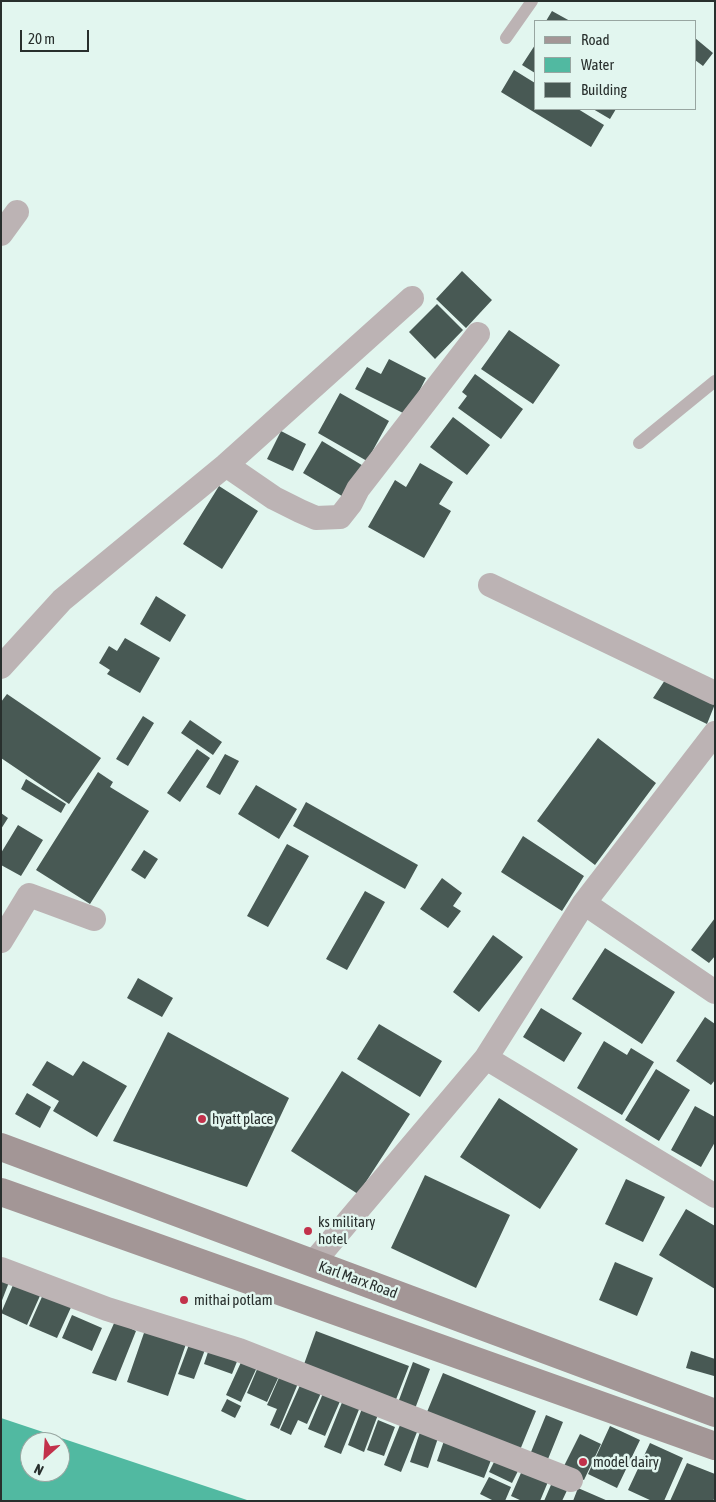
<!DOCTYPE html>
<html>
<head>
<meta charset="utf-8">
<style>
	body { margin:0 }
	#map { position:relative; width:716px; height:1502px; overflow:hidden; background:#e2f6ef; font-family:"Asap Condensed",sans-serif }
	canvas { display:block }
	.frame { position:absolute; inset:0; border:2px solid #282f2d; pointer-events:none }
	.legend { position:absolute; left:534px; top:20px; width:162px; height:90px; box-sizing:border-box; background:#e2f6ef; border:1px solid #98a6a1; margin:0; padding:6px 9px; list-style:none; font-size:15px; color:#282f2d }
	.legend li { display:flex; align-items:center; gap:10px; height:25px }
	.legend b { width:25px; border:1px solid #98a6a1 }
	.north { position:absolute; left:20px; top:1432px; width:50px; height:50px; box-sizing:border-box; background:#e2f6ef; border:1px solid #98a6a1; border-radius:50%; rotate:206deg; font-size:14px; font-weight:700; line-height:20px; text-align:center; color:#282f2d }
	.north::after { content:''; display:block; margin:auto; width:18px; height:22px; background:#c2314b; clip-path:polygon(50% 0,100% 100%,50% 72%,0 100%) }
	.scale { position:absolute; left:20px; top:30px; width:69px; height:22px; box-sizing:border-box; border:2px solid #282f2d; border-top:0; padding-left:6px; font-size:15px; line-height:18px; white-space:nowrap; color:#282f2d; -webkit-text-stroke:4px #e2f6ef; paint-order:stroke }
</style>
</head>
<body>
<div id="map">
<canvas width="716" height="1502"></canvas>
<div class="frame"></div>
<ul class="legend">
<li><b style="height:6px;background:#a39696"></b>Road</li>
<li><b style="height:14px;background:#51b9a1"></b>Water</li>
<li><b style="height:14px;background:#485954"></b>Building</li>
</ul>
<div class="north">N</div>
<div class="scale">20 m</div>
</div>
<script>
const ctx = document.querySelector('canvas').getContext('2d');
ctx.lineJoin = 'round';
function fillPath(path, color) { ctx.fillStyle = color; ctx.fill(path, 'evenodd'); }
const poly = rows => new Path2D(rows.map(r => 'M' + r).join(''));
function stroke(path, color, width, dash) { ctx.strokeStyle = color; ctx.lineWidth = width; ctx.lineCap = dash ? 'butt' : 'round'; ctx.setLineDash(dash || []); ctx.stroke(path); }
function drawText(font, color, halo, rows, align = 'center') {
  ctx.font = font + ' "Asap Condensed",sans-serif'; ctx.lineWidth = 5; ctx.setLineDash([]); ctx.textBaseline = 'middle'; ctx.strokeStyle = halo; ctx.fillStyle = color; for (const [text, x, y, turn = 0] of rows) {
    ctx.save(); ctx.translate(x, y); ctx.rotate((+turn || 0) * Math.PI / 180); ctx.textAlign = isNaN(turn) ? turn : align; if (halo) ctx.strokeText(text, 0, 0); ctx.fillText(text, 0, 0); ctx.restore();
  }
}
const water = poly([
	[1,1418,250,1501,1,1501],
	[30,1442,60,1442,60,1472,30,1472]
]);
const building = poly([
	[552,11,570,21,546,21],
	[695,38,713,53,703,66,695,60],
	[535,45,535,73,522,65],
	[514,70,535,83,535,109,578,109,604,125,591,147,501,92],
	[593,109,616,109,610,119],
	[462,271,492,300,466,328,436,299],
	[437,304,463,330,435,359,409,332],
	[509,330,560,365,533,404,481,369],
	[389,359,426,378,407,415,355,389,367,367,381,374],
	[475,374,523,409,501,439,458,408,467,396,462,392],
	[340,393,389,421,367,461,318,433],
	[453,417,490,445,467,475,430,447],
	[281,431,306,444,293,471,267,459],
	[322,441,365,467,347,499,303,473],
	[420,463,453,482,439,504,451,511,424,558,368,527,395,480,406,487],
	[219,486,258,511,222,569,183,544],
	[156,596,186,615,170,642,140,624],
	[125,638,160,658,140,693,107,674,110,670,99,663,109,646,117,651],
	[667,677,715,704,707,724,653,698],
	[7,694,101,758,69,804,1,758,1,702],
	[143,716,154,723,128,766,116,759],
	[190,720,222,742,213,755,181,733],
	[598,738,656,783,595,865,537,821],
	[197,749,210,758,180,802,167,793],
	[225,754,239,761,220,795,206,787],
	[98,772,113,782,110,787,149,811,90,904,36,870],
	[26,779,66,804,61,813,21,789],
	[256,785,297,809,279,839,238,814],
	[306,802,418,865,405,889,293,826],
	[1,813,8,818,1,829],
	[18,825,43,840,21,876,1,865,1,853],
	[523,836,584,876,562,911,501,872],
	[287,844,309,856,268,927,247,916],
	[144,850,158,859,145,879,131,870],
	[442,878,462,893,453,906,461,911,448,928,420,909],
	[365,891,385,902,347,970,326,959],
	[715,918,715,956,709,963,691,950],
	[493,935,523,957,479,1012,453,992],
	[605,948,675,992,642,1044,572,999],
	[138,978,173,998,162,1017,127,998],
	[541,1008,582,1033,564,1062,523,1037],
	[705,1017,715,1024,715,1080,711,1085,676,1061],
	[379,1024,442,1061,420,1097,357,1059],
	[168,1032,289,1098,247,1187,113,1141],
	[604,1041,627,1055,631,1048,654,1062,622,1115,577,1088],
	[47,1061,73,1076,83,1061,127,1086,97,1137,53,1111,59,1101,32,1085],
	[656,1069,690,1090,659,1141,625,1120],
	[342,1071,410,1114,358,1194,291,1151],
	[27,1093,51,1107,40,1128,15,1114],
	[499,1098,578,1149,540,1209,460,1157],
	[695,1106,715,1117,715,1142,701,1167,671,1150],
	[425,1175,510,1215,476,1288,391,1248],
	[626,1179,665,1197,643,1242,605,1224],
	[686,1209,715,1226,715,1289,659,1255],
	[615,1262,653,1278,637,1316,599,1300],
	[1,1273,11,1277,1,1303],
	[13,1285,43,1289,27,1325,1,1313],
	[45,1290,73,1303,57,1338,29,1326],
	[72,1315,102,1328,92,1351,62,1338],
	[115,1321,136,1331,116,1381,92,1373],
	[145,1330,186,1344,168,1396,127,1382],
	[316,1331,409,1366,395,1402,303,1367],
	[190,1342,206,1347,194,1379,178,1374],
	[209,1349,238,1359,232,1374,204,1364],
	[691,1351,715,1359,714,1376,686,1368],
	[243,1358,258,1365,241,1402,226,1395],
	[413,1362,430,1369,413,1414,396,1408],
	[258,1367,279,1376,267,1402,247,1393],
	[281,1373,299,1381,279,1429,270,1425,277,1409,267,1405],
	[443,1373,536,1411,520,1450,427,1412],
	[301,1383,321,1393,307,1424,298,1420,291,1435,280,1430],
	[324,1391,341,1399,325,1436,308,1429],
	[227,1399,241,1406,235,1418,221,1411],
	[343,1400,360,1407,341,1454,324,1447],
	[363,1406,379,1412,364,1452,348,1445],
	[546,1415,563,1422,548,1459,531,1452],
	[378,1420,395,1427,384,1456,367,1450],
	[402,1420,419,1427,401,1472,384,1465],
	[610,1426,640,1440,617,1488,588,1474],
	[421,1429,439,1435,428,1468,410,1462],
	[580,1434,601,1444,584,1480,562,1470],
	[445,1438,493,1455,484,1478,437,1461],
	[650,1443,683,1458,664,1501,652,1501,628,1490],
	[497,1456,520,1467,512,1483,489,1472],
	[687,1463,715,1474,715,1497,713,1501,670,1501],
	[524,1466,550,1477,540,1501,522,1501,511,1496],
	[489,1477,511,1487,505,1501,494,1501,480,1494],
	[554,1478,570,1484,562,1501,544,1501],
	[578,1488,608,1501,573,1501]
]);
const service = poly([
	[506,38,532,1],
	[639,443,715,381]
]);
const minor = poly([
	[1,234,17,212],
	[226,465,274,498,300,511,316,518,340,517,351,503,358,489,478,334],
	[490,585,715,693],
	[1,667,62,600,226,465,412,298],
	[584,903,715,992],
	[1,941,29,895,94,919],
	[486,1058,715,1196],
	[312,1264,486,1058,584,903,715,733],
	[1,1269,107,1309,239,1350,571,1480]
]);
const secondary = poly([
	[1,1147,715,1413],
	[1,1192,715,1446]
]);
const markers = [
	[202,1119,5,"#c2314b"],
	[308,1231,5,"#c2314b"],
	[184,1300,5,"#c2314b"],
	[583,1462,5,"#c2314b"]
];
const poiNames = [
	["hyatt place",212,1119],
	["ks military",318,1222],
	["hotel",318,1239],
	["mithai potlam",194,1300],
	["model dairy",593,1462]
];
const streetNames = [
	["Karl Marx Road",358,1280,20]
];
fillPath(water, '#51b9a1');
fillPath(building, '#485954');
stroke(service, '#bcb3b4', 12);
stroke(minor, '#bcb3b4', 24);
stroke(secondary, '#a39696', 28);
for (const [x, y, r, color] of markers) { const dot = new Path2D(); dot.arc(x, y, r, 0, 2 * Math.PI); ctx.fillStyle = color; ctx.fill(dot); stroke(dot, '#e2f6ef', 2); }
drawText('15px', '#282f2d', '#e2f6ef', poiNames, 'left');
drawText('15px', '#282f2d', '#e2f6ef', streetNames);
</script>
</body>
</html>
